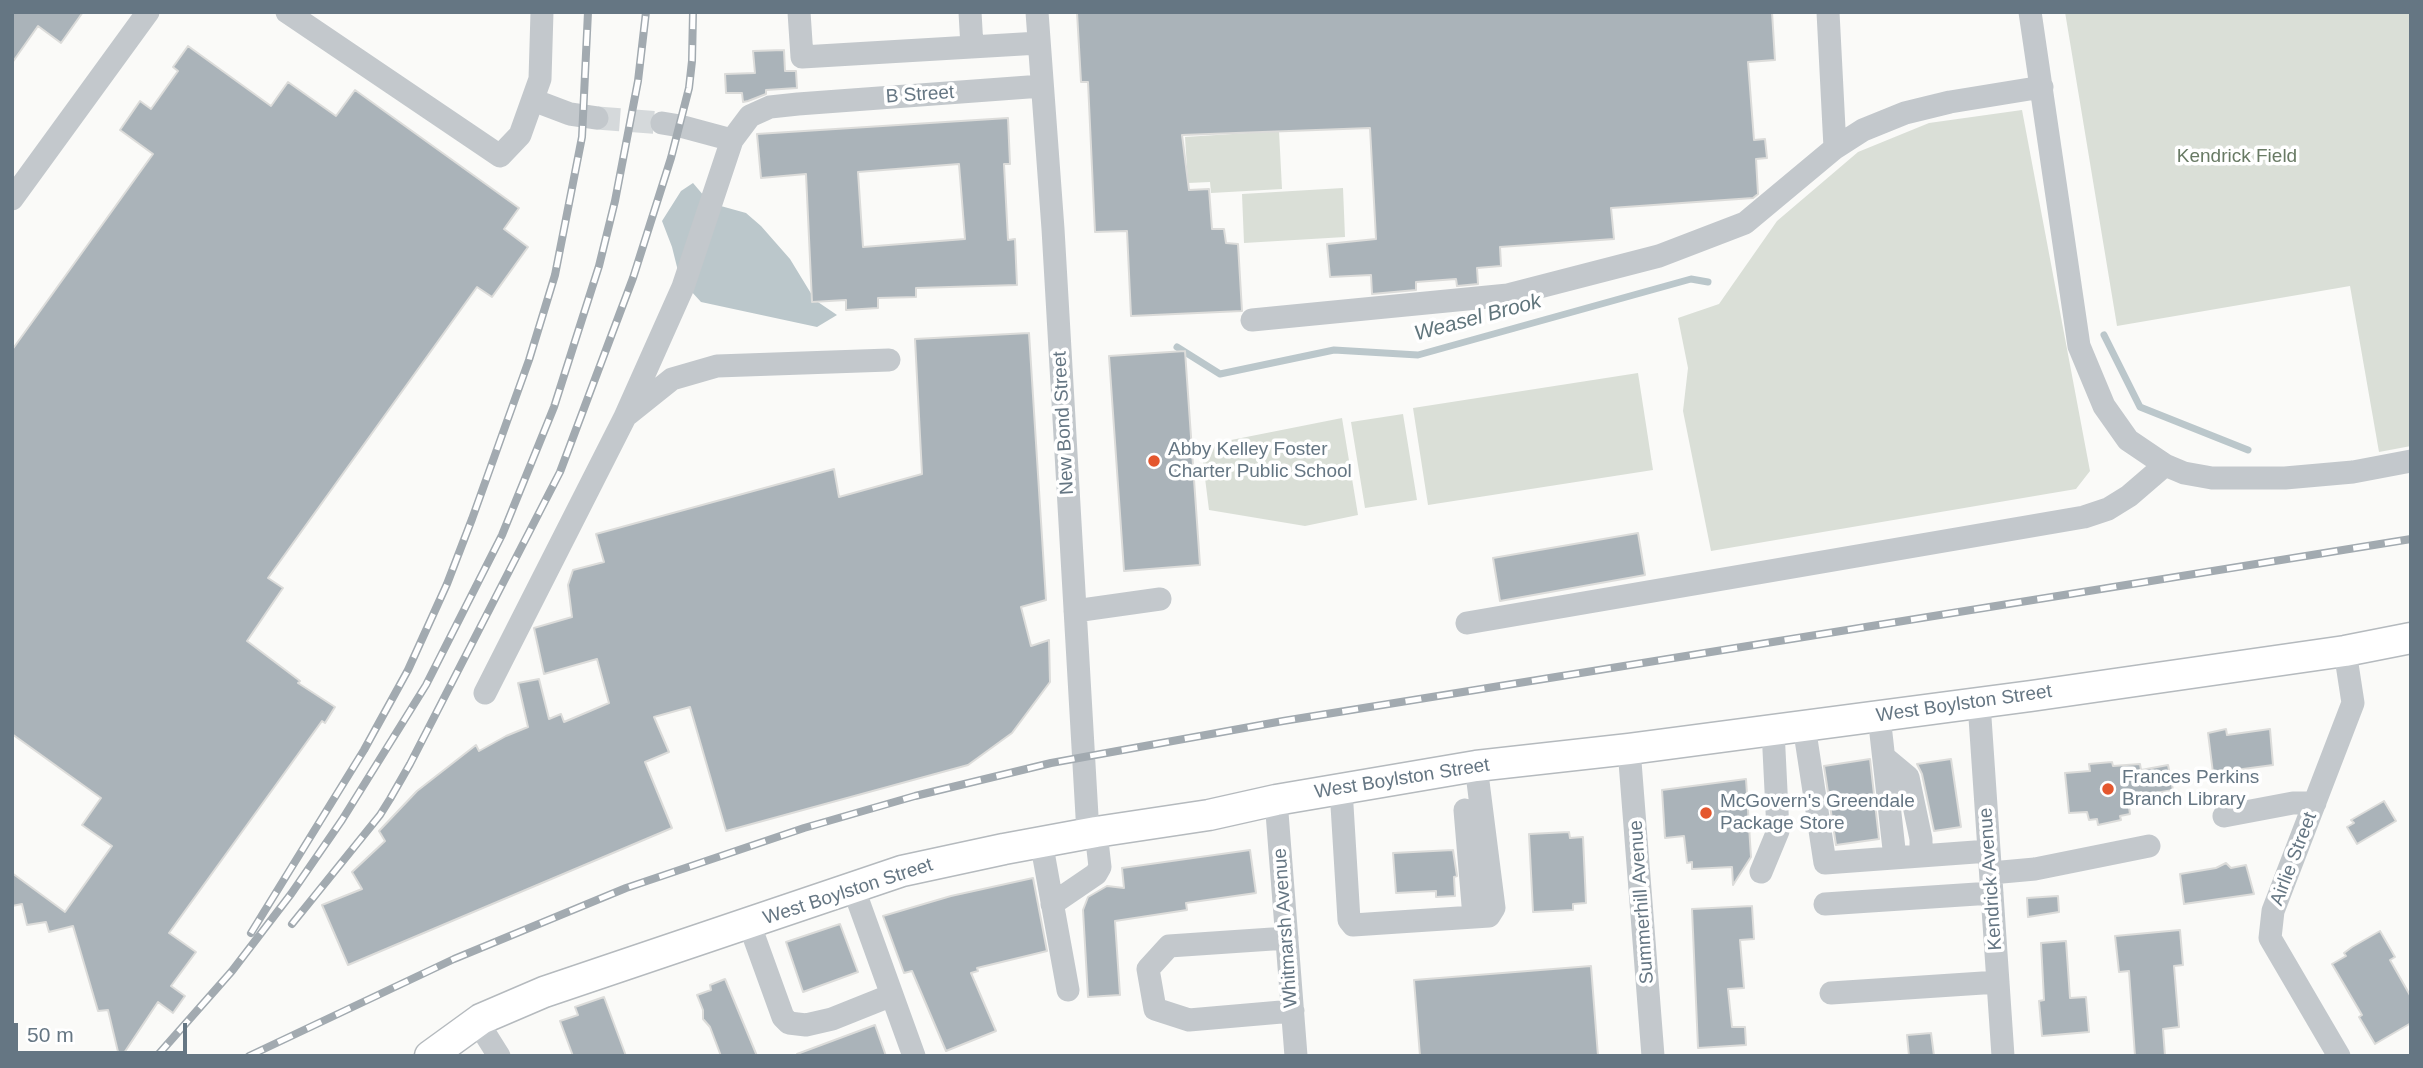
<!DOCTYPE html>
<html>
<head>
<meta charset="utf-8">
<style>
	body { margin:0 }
	#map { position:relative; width:2423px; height:1068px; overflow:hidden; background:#fafaf8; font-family:Arial,sans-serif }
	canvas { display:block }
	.frame { position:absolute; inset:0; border:14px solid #657683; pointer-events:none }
	.scale { position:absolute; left:14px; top:1023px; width:173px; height:32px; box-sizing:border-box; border:4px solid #657683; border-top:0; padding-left:9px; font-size:21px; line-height:24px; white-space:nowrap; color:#657683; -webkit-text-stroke:5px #fff; paint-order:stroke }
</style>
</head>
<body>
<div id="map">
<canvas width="2423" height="1068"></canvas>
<div class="frame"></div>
<div class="scale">50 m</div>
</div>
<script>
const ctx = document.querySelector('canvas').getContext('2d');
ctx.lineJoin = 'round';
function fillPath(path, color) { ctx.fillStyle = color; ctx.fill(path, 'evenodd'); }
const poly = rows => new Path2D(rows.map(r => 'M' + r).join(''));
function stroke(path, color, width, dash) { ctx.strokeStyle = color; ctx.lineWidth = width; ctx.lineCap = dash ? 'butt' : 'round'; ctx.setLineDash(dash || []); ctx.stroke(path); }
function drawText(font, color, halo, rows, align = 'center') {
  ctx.font = font + ' Arial,sans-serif'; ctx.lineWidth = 7; ctx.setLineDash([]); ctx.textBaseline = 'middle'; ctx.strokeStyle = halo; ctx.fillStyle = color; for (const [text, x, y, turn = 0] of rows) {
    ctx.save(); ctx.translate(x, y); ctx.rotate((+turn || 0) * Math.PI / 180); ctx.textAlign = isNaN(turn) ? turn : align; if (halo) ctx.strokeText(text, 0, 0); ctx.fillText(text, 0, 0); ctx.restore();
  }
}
const green = poly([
	[2065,12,2411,12,2411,446,2379,452,2350,286,2117,326],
	[2022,110,2090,471,2076,489,1711,551,1683,411,1688,368,1678,318,1719,304,1777,221,1858,152,1929,123],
	[1279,131,1282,189,1211,193,1210,182,1188,183,1185,137],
	[1343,188,1345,237,1244,243,1242,194],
	[1638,373,1653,470,1428,505,1413,408],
	[1403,414,1417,500,1365,508,1351,422],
	[1342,418,1358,515,1305,526,1209,510,1201,446]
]);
const water = poly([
	[693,183,710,203,746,213,761,226,790,259,815,300,837,315,817,327,701,302,680,279,672,247,662,221,681,191]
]);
const stream = poly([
	[2104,335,2140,407,2248,450],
	[1177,347,1220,374,1334,350,1418,355,1691,279,1708,282]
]);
const building = poly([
	[12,12,83,12,61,43,38,26,12,63,12,12],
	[1077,12,1772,12,1775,60,1748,62,1754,140,1765,139,1767,158,1756,159,1758,194,1753,198,1611,208,1614,239,1500,247,1501,266,1477,268,1478,284,1457,286,1456,279,1416,282,1416,290,1372,294,1371,275,1330,277,1327,244,1376,239,1370,128,1182,135,1189,190,1209,189,1212,229,1224,229,1226,243,1238,244,1242,311,1131,316,1127,231,1095,232,1088,82,1081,82,1077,12],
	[188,46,271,106,288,82,336,116,355,90,519,208,504,229,528,247,492,297,477,287,268,578,283,588,247,641,300,681,298,683,335,707,325,723,322,721,169,933,196,952,171,986,185,996,173,1013,158,1002,122,1056,119,1056,108,1010,98,1011,73,926,49,932,46,922,27,925,22,904,12,906,12,873,65,912,112,846,82,825,101,798,12,734,12,350,153,154,120,130,140,101,151,109,178,71,173,67,188,46],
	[784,50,785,71,796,71,797,88,766,90,766,94,748,101,743,102,742,93,726,93,725,74,755,73,753,51,784,50],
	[1008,118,1010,164,1004,164,1008,240,1015,239,1017,285,916,288,916,297,878,298,878,308,846,310,846,300,812,302,806,174,761,178,757,134,1008,118],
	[959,164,965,239,863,247,858,172,959,164],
	[1029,333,1046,600,1021,607,1031,646,1049,640,1050,682,1012,733,968,765,726,831,690,707,654,717,669,752,645,762,672,828,348,965,322,905,362,889,352,872,385,841,379,831,417,791,476,745,479,751,506,736,528,727,518,683,539,679,549,719,561,714,564,722,609,703,597,659,544,674,534,628,572,617,568,585,573,570,604,562,596,534,834,469,839,497,922,474,915,339,1029,333],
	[1185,351,1200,565,1124,571,1109,356,1185,351],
	[1638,533,1645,575,1500,601,1493,558,1638,533],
	[2226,729,2227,735,2270,729,2273,765,2213,773,2208,733,2226,729],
	[1870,759,1879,839,1836,845,1824,766,1870,759],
	[1951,759,1961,827,1934,831,1922,774,1917,764,1951,759],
	[2112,762,2113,766,2140,764,2141,770,2168,765,2173,790,2144,795,2145,803,2129,807,2130,814,2120,816,2121,820,2098,825,2097,819,2089,820,2087,812,2069,813,2065,773,2090,771,2089,764,2112,762],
	[1746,779,1751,857,1733,885,1732,867,1692,869,1692,862,1687,863,1684,836,1665,838,1662,790,1746,779],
	[2384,801,2396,821,2357,844,2347,827,2354,823,2351,820,2384,801],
	[1569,832,1570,838,1583,837,1586,903,1573,904,1573,910,1533,912,1529,834,1569,832],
	[1250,850,1256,893,1186,903,1187,910,1115,921,1120,995,1088,997,1083,910,1088,897,1107,886,1124,888,1122,868,1250,850],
	[1453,850,1457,876,1454,877,1455,896,1436,897,1436,891,1396,893,1393,853,1453,850],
	[2226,863,2231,868,2246,865,2254,894,2184,904,2180,874,2216,868,2226,863],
	[1033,878,1047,951,977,968,978,971,971,973,996,1031,946,1051,912,971,904,973,883,916,951,896,1033,878],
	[2058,896,2059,912,2028,917,2027,898,2058,896],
	[1752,906,1754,939,1740,940,1744,988,1728,989,1732,1027,1745,1027,1746,1045,1698,1048,1692,909,1752,906],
	[840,924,858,972,803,992,786,942,840,924],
	[2180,930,2183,965,2174,966,2179,1027,2163,1029,2165,1056,2135,1056,2129,971,2119,972,2115,936,2180,930],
	[2380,931,2395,957,2390,960,2411,997,2411,1023,2375,1044,2359,1017,2362,1015,2332,964,2346,956,2344,953,2352,947,2380,931],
	[2066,941,2070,998,2086,997,2089,1032,2042,1036,2039,1001,2044,1000,2041,943,2066,941],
	[1591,966,1598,1056,1420,1056,1414,980,1591,966],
	[725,979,757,1056,721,1056,710,1027,703,1019,703,1010,697,995,711,990,710,985,725,979],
	[604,997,626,1056,573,1056,560,1021,578,1015,575,1007,604,997],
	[875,1025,886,1056,797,1056,797,1054,875,1025],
	[1931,1033,1934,1056,1909,1056,1907,1035,1931,1033]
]);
const minorTunnel = poly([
	[597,118,662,123]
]);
const minor = poly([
	[287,12,500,156,520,135,540,79,542,12],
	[799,12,802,57,1039,43],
	[970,12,972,47],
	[1037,12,1053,229,1088,833],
	[2030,12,2079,346,2104,406,2128,440,2165,465,2184,473,2212,478,2285,478,2353,472,2411,461],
	[533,100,570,114,597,118],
	[662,123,680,126,732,140],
	[1835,148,1863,130,1905,113,1950,102,2042,87],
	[12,199,148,12],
	[1252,320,1508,295,1659,256,1745,223,1835,148,1828,12],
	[627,415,672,379,717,366,889,360],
	[1075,611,1160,599],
	[1467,623,2084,517,2108,509,2129,496,2165,465],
	[485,693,625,417,683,287,732,140,750,116,770,107,798,104,1042,86],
	[1979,703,2003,1056],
	[1879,716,1895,858],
	[1804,726,1825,863,1989,851],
	[1629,749,1653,1056],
	[1884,757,1908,777,1921,839,1921,856],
	[1341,789,1349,920,1353,925,1489,916,1494,908,1476,766],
	[1276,800,1296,1056],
	[1465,810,1474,917],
	[2224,816,2293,803,2315,803],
	[1041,841,1068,990],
	[1761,872,1778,831,1773,730],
	[1991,873,2035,869,2149,846],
	[853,887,914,1056],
	[1052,904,1096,874,1100,867,1096,832],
	[1825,904,1992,893],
	[749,923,783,1017,789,1023,806,1025,832,1019,892,995],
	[1287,938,1169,946,1148,969,1155,1009,1189,1020,1293,1011],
	[1831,993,1998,982],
	[477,1021,499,1056],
	[2339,1056,2270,938,2273,911,2353,703,2345,651]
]);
const major = poly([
	[430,1056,481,1019,544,992,902,871,1004,849,1096,832,1209,815,1276,800,1476,766,1629,749,2031,696,2345,651,2411,638]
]);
const rail = poly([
	[292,924,380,815,390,799,410,764,560,472,633,278,671,158,689,88,692,61,693,12],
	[251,933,364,750,408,670,447,584,472,519,529,360,555,275,582,137,588,12],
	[157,1056,232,971,291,894,342,820,426,685,502,535,554,407,599,266,615,201,638,81,646,12],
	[249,1056,454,959,626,888,804,828,915,796,1051,763,1283,721,2411,539]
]);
const markers = [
	[1154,461,7,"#e4572e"],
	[2108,789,7,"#e4572e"],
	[1706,813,7,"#e4572e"]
];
const streetNames = [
	["B Street",920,95,-4],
	["New Bond Street",1064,423,-93],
	["West Boylston Street",1964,704,-8],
	["West Boylston Street",1402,779,-9],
	["Airlie Street",2294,859,-69],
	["Kendrick Avenue",1991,879,-94],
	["West Boylston Street",848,892,-18],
	["Summerhill Avenue",1642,902,-94],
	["Whitmarsh Avenue",1286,928,-94]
];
const parkNames = [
	["Kendrick Field",2237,157]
];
const poiNames = [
	["Abby Kelley Foster",1168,450],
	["Charter Public School",1168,472],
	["Frances Perkins",2122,778],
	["Branch Library",2122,800],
	["McGovern's Greendale",1720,802],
	["Package Store",1720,824]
];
const waterNames = [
	["Weasel Brook",1478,318,-15]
];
fillPath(green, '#dadfd7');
fillPath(water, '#bbc7cb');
stroke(stream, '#bbc7cb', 7);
fillPath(building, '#aab3b9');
stroke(building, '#dcdcda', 2);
stroke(minorTunnel, '#d5d9db', 23, [23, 11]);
stroke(major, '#b5babe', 33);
stroke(minor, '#c3c8cc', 23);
stroke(major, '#fff', 30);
stroke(rail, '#a2aab0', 8);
stroke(rail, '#fff', 5, [16]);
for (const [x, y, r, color] of markers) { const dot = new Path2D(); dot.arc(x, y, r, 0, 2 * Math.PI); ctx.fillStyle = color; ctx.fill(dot); stroke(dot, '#fff', 2.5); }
drawText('19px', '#657683', '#fff', streetNames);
drawText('19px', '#687a64', '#fff', parkNames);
drawText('19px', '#657683', '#fff', poiNames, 'left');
drawText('italic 21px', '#60757c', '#fff', waterNames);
</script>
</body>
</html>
